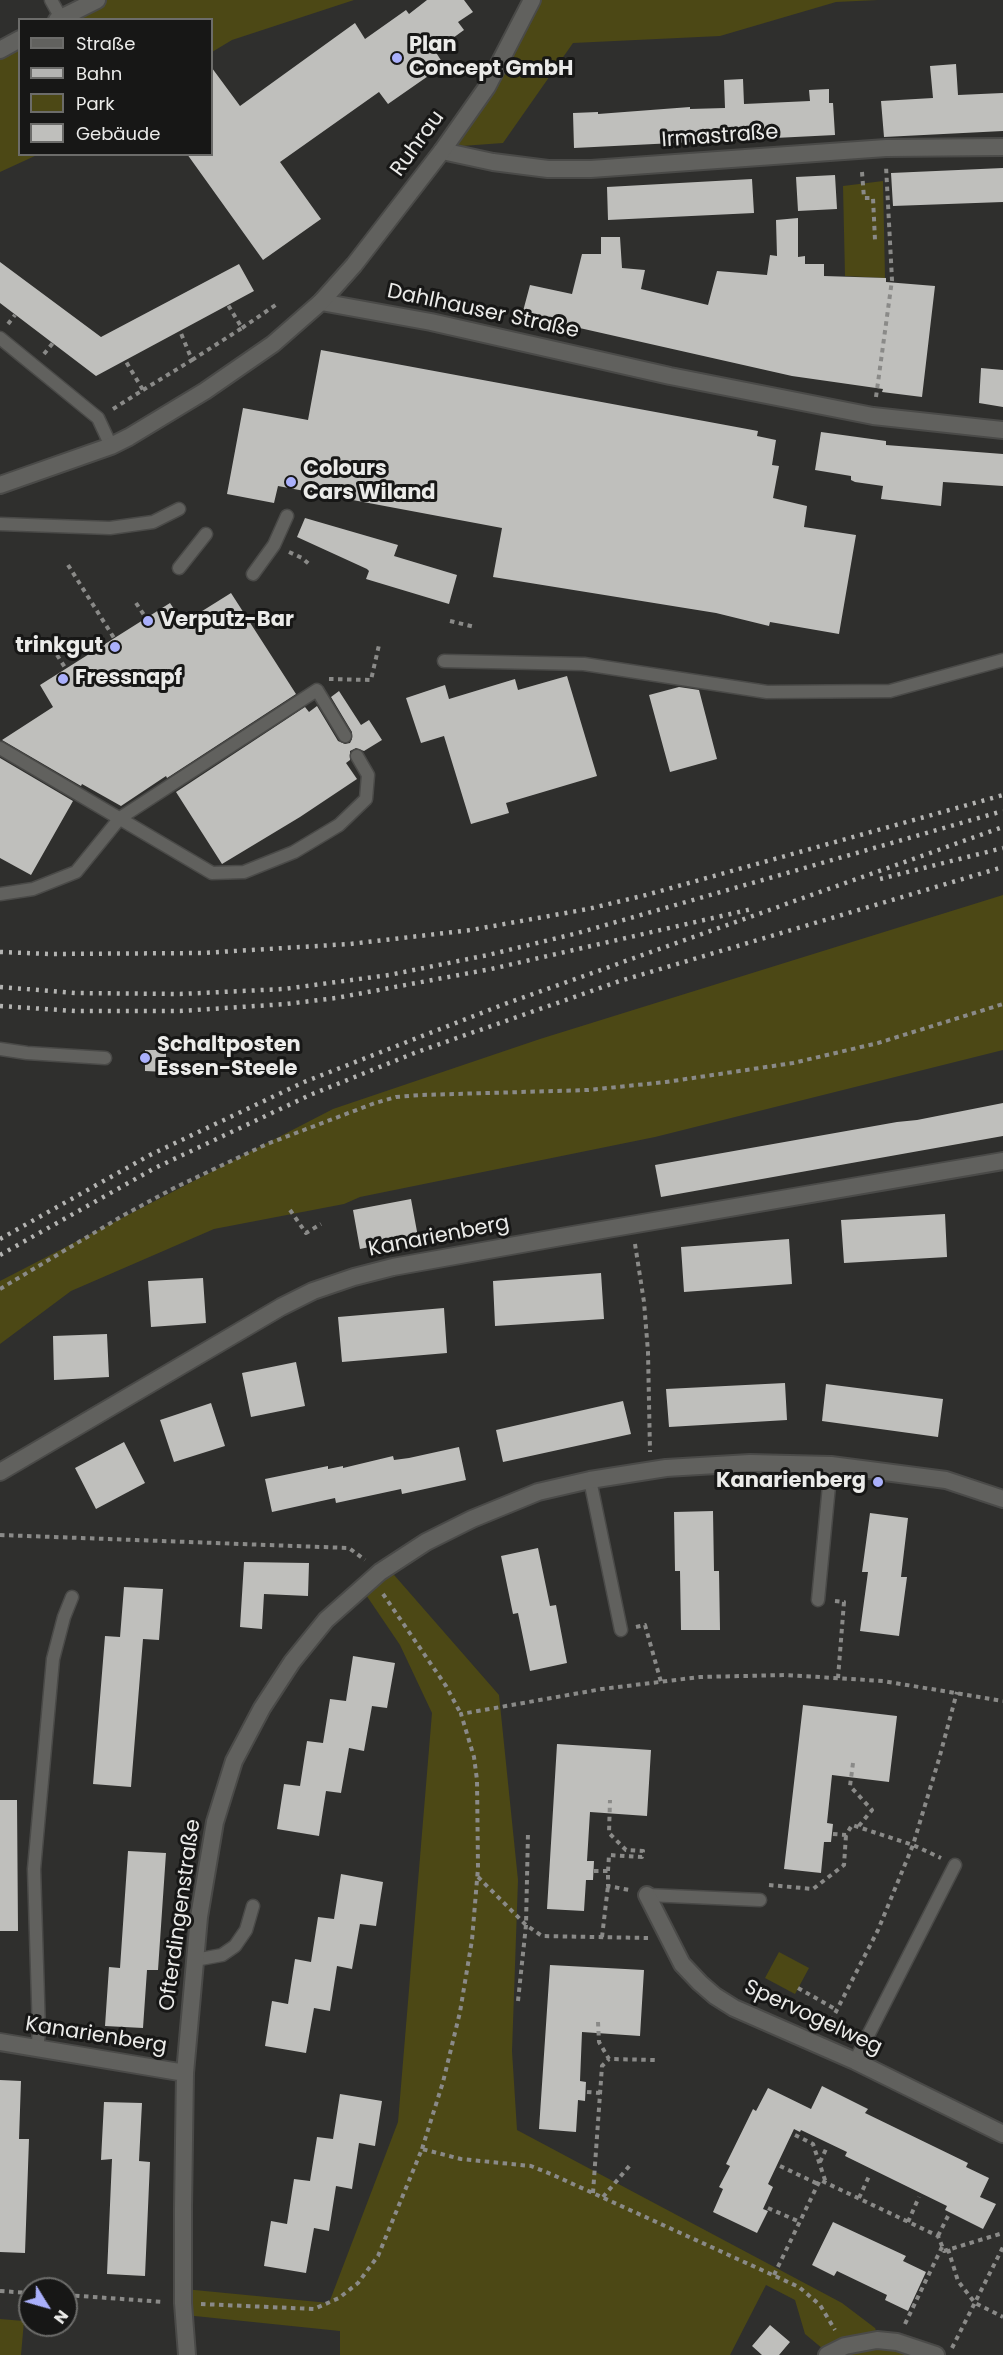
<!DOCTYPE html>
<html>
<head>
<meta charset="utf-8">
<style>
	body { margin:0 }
	#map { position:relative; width:1003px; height:2355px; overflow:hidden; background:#2f2f2d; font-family:Poppins,sans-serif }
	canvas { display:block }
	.legend { position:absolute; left:18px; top:18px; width:195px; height:138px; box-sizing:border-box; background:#171716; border:2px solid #6c6c6a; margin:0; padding:8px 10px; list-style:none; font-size:18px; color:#ebebe9 }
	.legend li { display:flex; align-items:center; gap:12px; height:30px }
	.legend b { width:30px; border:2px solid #6c6c6a }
	.north { position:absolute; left:18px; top:2277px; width:60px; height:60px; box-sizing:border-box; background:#171716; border:2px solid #6c6c6a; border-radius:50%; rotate:127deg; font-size:16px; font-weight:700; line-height:24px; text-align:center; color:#ebebe9 }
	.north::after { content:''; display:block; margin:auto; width:21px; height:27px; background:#aab0fb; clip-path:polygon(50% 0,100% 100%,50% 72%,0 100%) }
</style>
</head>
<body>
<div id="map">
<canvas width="1003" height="2355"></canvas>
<ul class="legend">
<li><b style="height:8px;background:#61615e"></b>Straße</li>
<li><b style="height:8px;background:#b4b4b2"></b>Bahn</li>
<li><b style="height:16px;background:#4c4815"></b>Park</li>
<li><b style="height:16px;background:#bfbfbc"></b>Gebäude</li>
</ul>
<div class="north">N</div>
</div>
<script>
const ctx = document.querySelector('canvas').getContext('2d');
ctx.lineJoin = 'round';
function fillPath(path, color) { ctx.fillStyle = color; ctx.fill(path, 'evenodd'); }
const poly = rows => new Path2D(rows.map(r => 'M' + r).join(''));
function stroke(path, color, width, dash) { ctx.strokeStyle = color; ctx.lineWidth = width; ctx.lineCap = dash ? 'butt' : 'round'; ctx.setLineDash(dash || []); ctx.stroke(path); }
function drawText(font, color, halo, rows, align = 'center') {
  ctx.font = font + ' Poppins,sans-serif'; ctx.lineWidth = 6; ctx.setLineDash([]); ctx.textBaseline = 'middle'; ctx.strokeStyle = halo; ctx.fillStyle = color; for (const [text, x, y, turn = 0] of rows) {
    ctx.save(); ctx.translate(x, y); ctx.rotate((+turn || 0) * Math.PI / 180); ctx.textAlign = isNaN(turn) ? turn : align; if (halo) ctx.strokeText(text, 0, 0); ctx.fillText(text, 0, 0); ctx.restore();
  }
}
const green = poly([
	[102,0,354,0,232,40,212,52,212,20,62,20],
	[537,0,878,0,836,2,720,36,573,43,503,143,448,147],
	[19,42,20,154,37,155,0,172,0,52],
	[883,181,885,278,845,276,843,186],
	[1003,895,1003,1050,655,1137,360,1197,344,1204,214,1229,71,1291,0,1344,0,1281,333,1109,540,1039],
	[388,1568,499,1695,518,1880,512,2051,517,2130,842,2303,875,2328,880,2341,935,2355,828,2355,829,2354,805,2334,795,2300,766,2285,730,2355,340,2355,340,2331,185,2315,184,2289,329,2303,398,2122,432,1713,400,1645,362,1589],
	[779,1952,809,1968,795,1994,765,1978],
	[0,2319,24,2321,21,2355,0,2355]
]);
const building = poly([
	[427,0,464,0,473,12,458,22,464,30,435,51,444,65,388,104,379,92,280,162,321,219,263,260,187,154,212,154,212,68,240,106,355,23,365,39,406,10,409,14],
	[956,64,958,95,1003,93,1003,131,884,137,881,101,933,98,930,66],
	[743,79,744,104,810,101,809,90,829,89,829,103,833,103,835,135,574,148,573,113,598,112,598,114,690,107,690,109,725,108,724,80],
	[1003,168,1003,202,893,206,891,173],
	[835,175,837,209,798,211,796,177],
	[752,179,754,213,608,220,607,187],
	[798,218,798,257,805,256,805,264,824,264,824,276,886,278,886,282,935,286,922,397,882,392,883,389,792,376,522,315,530,285,572,294,582,254,601,254,601,237,620,237,622,268,645,270,641,289,708,305,717,271,767,275,770,255,777,256,776,220],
	[0,262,101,337,239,264,254,291,96,376,0,303],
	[321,350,758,431,757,436,776,440,772,465,779,466,773,498,807,506,804,527,856,535,839,634,770,622,769,626,716,613,493,577,502,528,278,486,274,503,227,494,243,408,308,420],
	[981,368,1003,370,1003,407,979,403],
	[821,432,886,441,886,445,1003,454,1003,486,943,482,941,506,881,499,883,486,855,482,851,480,851,476,815,470],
	[305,518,398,545,394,556,457,575,449,604,366,579,369,571,367,569,297,537],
	[231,593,296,694,167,778,166,776,121,806,82,784,81,786,2,740,53,707,40,685,170,603,183,623],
	[567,676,597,776,506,803,509,813,471,824,444,736,421,743,406,698,445,685,449,699,515,679,518,690],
	[679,687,699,690,717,759,670,772,649,695],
	[339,691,361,725,369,720,382,740,364,751,356,748,350,751,350,760,346,763,357,779,300,817,222,864,176,792,305,707,309,712,317,706,338,741,345,744,350,743,352,739,352,732,331,697],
	[0,758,73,801,31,875,0,858],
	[145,1050,166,1050,166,1072,145,1071],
	[1003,1103,1003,1136,661,1197,655,1165,897,1122,917,1120],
	[411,1199,418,1237,360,1249,353,1210],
	[945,1214,947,1257,844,1263,841,1220],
	[789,1239,792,1284,684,1292,681,1247],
	[601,1273,604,1319,495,1326,493,1281],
	[203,1278,206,1323,151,1327,148,1281],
	[444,1308,447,1353,342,1362,338,1317],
	[107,1334,109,1377,54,1380,53,1336],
	[296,1362,305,1406,251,1417,242,1373],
	[785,1383,787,1420,669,1427,666,1389],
	[826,1384,943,1399,938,1437,822,1421],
	[623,1401,631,1434,503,1462,496,1430],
	[211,1403,225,1446,174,1462,160,1420],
	[124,1442,145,1483,96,1509,75,1468],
	[459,1447,466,1480,402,1494,401,1489,336,1503,335,1498,272,1512,265,1479,328,1466,328,1469,343,1466,343,1468,393,1456,394,1460,409,1458],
	[713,1511,714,1571,719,1571,720,1630,681,1630,680,1571,675,1571,674,1512],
	[870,1513,908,1518,901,1577,907,1577,899,1636,860,1631,868,1572,862,1572],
	[538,1548,550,1606,556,1605,567,1663,530,1671,518,1613,513,1614,501,1556],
	[244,1562,309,1563,308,1596,264,1594,262,1629,240,1627],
	[124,1587,163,1589,159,1640,143,1639,131,1787,93,1784,105,1636,120,1637],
	[353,1656,395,1663,387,1708,372,1706,364,1751,349,1748,341,1793,326,1791,319,1836,277,1829,284,1784,300,1786,307,1741,323,1743,330,1699,346,1701],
	[803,1705,897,1716,889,1782,832,1775,827,1823,833,1824,831,1842,824,1842,821,1873,784,1869],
	[557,1744,651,1750,647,1816,590,1812,587,1861,594,1861,593,1880,586,1880,584,1911,547,1909],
	[0,1800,17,1800,18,1931,0,1931],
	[128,1851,166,1853,158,1970,147,1970,143,2028,105,2026,109,1967,120,1968],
	[341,1874,383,1882,376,1926,360,1924,352,1969,337,1966,330,2011,314,2008,306,2053,265,2046,272,2001,288,2004,295,1959,311,1962,318,1917,334,1919],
	[550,1965,644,1970,640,2036,582,2032,580,2081,586,2082,585,2101,578,2100,576,2132,539,2129],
	[0,2080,21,2081,19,2139,29,2139,25,2253,0,2252],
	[822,2086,868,2109,865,2113,968,2163,966,2167,989,2178,980,2197,996,2204,983,2229,945,2210,947,2206,845,2156,847,2152,801,2130,800,2132,794,2129,768,2184,773,2187,763,2209,768,2211,757,2233,713,2212,723,2189,719,2187,730,2166,726,2164,753,2109,756,2111,768,2088,811,2109],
	[340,2094,382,2101,375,2146,359,2143,352,2189,336,2186,329,2231,314,2228,306,2273,264,2266,271,2221,287,2224,294,2179,310,2181,317,2137,333,2139],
	[104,2102,142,2103,139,2161,150,2162,145,2276,107,2274,112,2159,101,2160],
	[833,2222,906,2256,903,2261,926,2272,908,2311,885,2300,887,2295,837,2271,834,2276,812,2265],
	[770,2325,790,2342,779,2355,762,2355,752,2346]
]);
const path = poly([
	[862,172,864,198,873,198,875,240],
	[8,324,15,315],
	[242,328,277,304],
	[44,354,53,343],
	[192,360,242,328,228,305],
	[143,390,192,360,180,331],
	[876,397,892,280,886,166],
	[113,409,143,390,125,360],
	[289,552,302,558,309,564],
	[68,565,114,638],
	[136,603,146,618],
	[450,621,475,627],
	[57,655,66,669],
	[329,679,371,680,379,645],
	[290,1210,306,1233,321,1224],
	[635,1244,644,1302,648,1352,650,1452],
	[0,1289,124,1215,174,1188,267,1144,375,1103,396,1097,421,1095,588,1090,666,1082,793,1063,878,1043,1003,1004],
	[0,1535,349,1548,365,1560],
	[383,1594,446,1686,461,1714],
	[835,1601,844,1602,838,1678],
	[636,1627,645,1625,661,1682],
	[853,1763,850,1786,872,1810,858,1827],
	[833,1834,846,1835,852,1825,913,1845,941,1858],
	[594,1871,608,1871,608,1886,629,1890],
	[608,1871,609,1855,642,1857,643,1851,626,1850,609,1833,610,1800],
	[478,1877,526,1925,542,1936,648,1938],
	[769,1885,813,1889,844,1865,846,1835],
	[602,1937,608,1886],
	[798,1988,837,2010],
	[518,2001,526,1925,528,1832],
	[598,2022,599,2042,609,2059,656,2060],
	[827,2029,878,1930,913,1845,939,1759,957,1692],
	[587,2092,600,2093],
	[795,2135,813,2144,826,2183],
	[422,2149,443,2082,460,2012,472,1940,478,1868,477,1780,474,1757,461,1714,602,1689,700,1677,786,1675,883,1681,1003,1701],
	[820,2162,826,2149],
	[780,2166,818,2184],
	[593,2193,602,2066,609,2059],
	[603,2197,631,2164],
	[859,2198,870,2174],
	[768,2208,800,2222],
	[908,2222,919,2197],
	[938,2236,948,2216],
	[948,2249,958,2281,975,2303,1003,2317],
	[774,2275,820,2180,938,2236,944,2251,1003,2233],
	[0,2291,30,2293],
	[66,2295,164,2302],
	[201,2304,314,2309,339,2298,358,2283,378,2256,422,2149,461,2159,531,2166,551,2174,799,2287,820,2305,835,2330],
	[905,2324,942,2247],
	[952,2348,1003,2247]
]);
const service = poly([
	[51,0,61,18],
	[0,338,98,418,111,446],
	[0,524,110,528,153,522,179,509],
	[179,568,206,534],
	[253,574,274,545,287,516],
	[444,661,584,664,767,692,890,691,1003,660],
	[0,748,212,873,244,872,294,852,339,825,366,799,368,775,357,756],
	[0,894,33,889,76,872,120,818,317,690,345,736],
	[0,1049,27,1053,105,1058],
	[590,1480,621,1630],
	[818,1600,831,1465],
	[647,1895,760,1900],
	[195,1960,222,1955,235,1946,246,1930,253,1906],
	[37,2049,39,2032,34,1869,53,1659,64,1617,72,1597],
	[855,2061,955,1865]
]);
const minor = poly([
	[57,20,97,0],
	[0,50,20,39],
	[442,151,493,162,548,169,591,169,886,148,1003,147],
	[321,302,431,322,670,376,873,416,1003,430],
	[0,1472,281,1307,313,1291,354,1277,393,1267,561,1237,1003,1161],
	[647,1895,682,1964,700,1983,715,1996,734,2008,855,2061,1003,2134],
	[0,2042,185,2073],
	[187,2355,183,2303,183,2208,185,2073,199,1917,215,1822,234,1761,262,1708,292,1662,326,1620,380,1572,426,1542,472,1519,538,1492,590,1480,666,1468,750,1463,831,1465,946,1480,1003,1499],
	[827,2355,845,2346,877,2340,897,2342,936,2355]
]);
const tertiary = poly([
	[0,485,111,446,129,437,205,391,273,344,321,302,354,265,442,151,487,87,532,0]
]);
const rail = poly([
	[880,879,1003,848],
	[0,952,51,954,202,953,350,944,471,930,588,909,646,895,1003,795],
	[0,987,76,993,180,994,284,989,389,975,488,955,578,933,1003,811],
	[0,1006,75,1011,180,1011,286,1004,336,998,491,969,752,909],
	[0,1239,150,1155,304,1082,502,1005,1003,827],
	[0,1255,155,1168,310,1095,417,1052,620,981,1003,867]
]);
const markers = [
	[397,58,6,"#aab0fb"],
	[291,482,6,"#aab0fb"],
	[148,621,6,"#aab0fb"],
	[115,647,6,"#aab0fb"],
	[63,679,6,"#aab0fb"],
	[145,1058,6,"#aab0fb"],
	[878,1482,6,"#aab0fb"]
];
const poiNames = [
	["Plan",409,46],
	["Concept GmbH",409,70],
	["Colours",303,470],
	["Cars Wiland",303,494],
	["Verputz-Bar",160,621],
	["trinkgut",103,647,"right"],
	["Fressnapf",75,679],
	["Schaltposten",157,1046],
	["Essen-Steele",157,1070],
	["Kanarienberg",866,1482,"right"]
];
const streetNames = [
	["Irmastraße",720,137,-4],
	["Ruhrau",418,144,-54],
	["Dahlhauser Straße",483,312,12],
	["Kanarienberg",439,1237,-11],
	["Ofterdingenstraße",181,1915,-82],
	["Spervogelweg",813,2018,25],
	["Kanarienberg",96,2036,9]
];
fillPath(green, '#4c4815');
fillPath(building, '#bfbfbc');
stroke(service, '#4a4a48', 15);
stroke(minor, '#4a4a48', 20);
stroke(tertiary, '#4a4a48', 20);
stroke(path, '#8a8a88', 4, [4.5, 4.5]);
stroke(service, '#61615e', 12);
stroke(minor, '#61615e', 16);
stroke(tertiary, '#61615e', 16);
stroke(rail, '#b4b4b2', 4.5, [3, 6]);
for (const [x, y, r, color] of markers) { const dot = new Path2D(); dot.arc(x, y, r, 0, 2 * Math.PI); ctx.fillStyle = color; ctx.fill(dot); stroke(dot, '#171716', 2); }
drawText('bold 21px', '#ebebe9', '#171716', poiNames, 'left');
drawText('21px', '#ebebe9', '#171716', streetNames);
</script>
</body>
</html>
